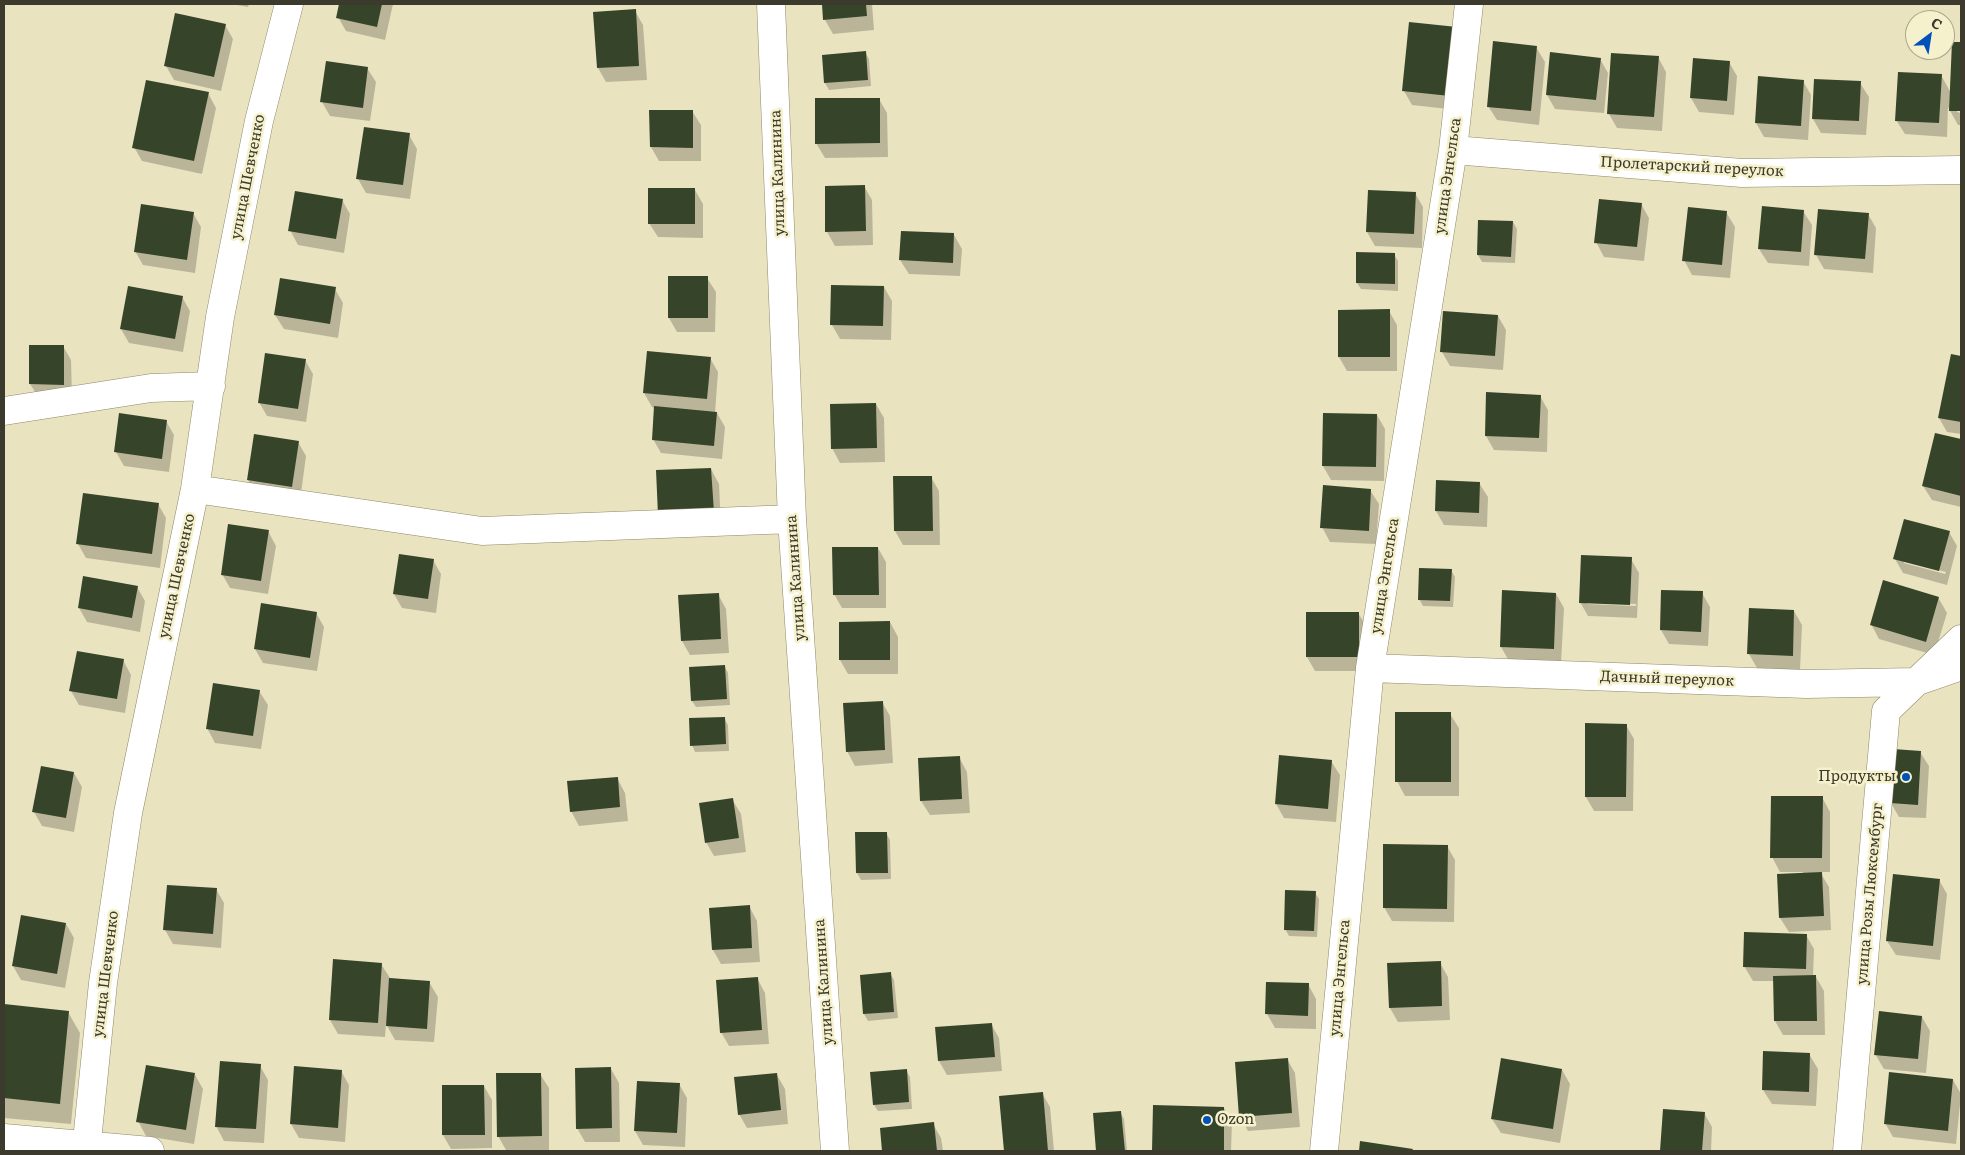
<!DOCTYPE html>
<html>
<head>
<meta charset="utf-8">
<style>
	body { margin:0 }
	#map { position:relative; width:1965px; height:1155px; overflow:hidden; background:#e9e3c0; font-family:Literata,serif }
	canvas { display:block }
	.frame { position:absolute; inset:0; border:5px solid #3c3a2c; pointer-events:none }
	.north { position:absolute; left:1905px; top:10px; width:50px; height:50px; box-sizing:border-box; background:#f6f1cd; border:1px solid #aca88d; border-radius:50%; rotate:31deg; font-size:14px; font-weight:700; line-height:20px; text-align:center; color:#3c3a2c }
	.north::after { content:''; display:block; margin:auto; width:18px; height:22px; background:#0250ba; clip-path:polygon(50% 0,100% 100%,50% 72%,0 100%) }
</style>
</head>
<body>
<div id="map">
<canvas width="1965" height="1155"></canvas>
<div class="frame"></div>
<div class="north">С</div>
</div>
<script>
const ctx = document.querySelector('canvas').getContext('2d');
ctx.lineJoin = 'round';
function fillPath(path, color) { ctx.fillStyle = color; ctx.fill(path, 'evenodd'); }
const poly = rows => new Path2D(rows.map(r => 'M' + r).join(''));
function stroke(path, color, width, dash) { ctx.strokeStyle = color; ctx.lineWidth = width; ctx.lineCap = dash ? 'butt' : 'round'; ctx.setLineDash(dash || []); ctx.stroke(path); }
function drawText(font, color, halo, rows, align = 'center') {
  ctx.font = font + ' Literata,serif'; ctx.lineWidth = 5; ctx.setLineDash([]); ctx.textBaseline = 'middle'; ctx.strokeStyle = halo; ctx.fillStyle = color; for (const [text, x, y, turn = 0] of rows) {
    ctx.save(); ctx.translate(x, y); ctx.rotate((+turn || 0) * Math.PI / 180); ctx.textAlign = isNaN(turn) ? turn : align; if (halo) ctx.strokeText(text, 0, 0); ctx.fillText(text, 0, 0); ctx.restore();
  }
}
const shadow = poly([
	[232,4,249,4,248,7],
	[341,4,393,4,385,40,346,31,338,17],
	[823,4,872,4,874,30,833,34,825,20],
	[635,11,643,25,647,80,606,82,598,68],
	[225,25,233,39,221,91,174,80,166,66],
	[1456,29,1457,110,1412,105,1404,91],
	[1953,43,1961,44,1961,110,1957,110,1957,112,1961,113,1961,125,1958,125,1948,107,1947,137,1905,134,1896,120,1941,75,1951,93],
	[1536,47,1545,62,1539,125,1497,120,1488,106],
	[865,52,869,59,871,86,829,90,825,83,823,56],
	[1658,57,1666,72,1662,131,1617,128,1609,114],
	[1600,59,1608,73,1604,113,1555,109,1547,95],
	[1729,62,1737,76,1734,115,1699,112,1691,98],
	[367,68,376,82,370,121,330,116,322,102],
	[1803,81,1811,95,1808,140,1764,137,1756,123],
	[1860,83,1869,97,1866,135,1821,133,1813,119],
	[208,93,216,108,202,174,142,161,134,147],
	[879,99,887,113,888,157,825,158,816,143],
	[651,111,692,111,701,125,701,161,659,161,651,147],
	[409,135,417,149,410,199,366,193,358,179],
	[864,186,872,200,873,245,835,246,827,232,826,187],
	[695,190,703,204,703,238,658,237,649,223],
	[1415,193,1423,207,1422,248,1375,246,1367,232],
	[342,200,350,214,344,253,298,245,290,230],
	[1641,204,1649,218,1644,261,1604,257,1596,242],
	[1803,211,1812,225,1809,266,1768,263,1759,249],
	[1726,212,1735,227,1730,278,1692,275,1684,260],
	[193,213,201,227,195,273,143,265,135,251],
	[1868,214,1876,228,1873,273,1824,269,1816,255],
	[1513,222,1517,229,1515,263,1482,262,1478,255],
	[954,235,962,249,960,276,909,274,900,260],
	[1394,254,1398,261,1398,291,1361,289,1357,283],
	[707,278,716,292,715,332,677,332,669,318],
	[884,287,892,301,891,340,840,339,832,325],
	[335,289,343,303,338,338,284,329,275,315],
	[182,297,190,311,183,352,129,343,121,329],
	[1389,311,1397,325,1397,371,1347,371,1339,357],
	[1498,316,1506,330,1503,370,1450,366,1442,352],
	[63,346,71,360,72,398,39,398,30,384,30,347],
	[1952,355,1961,357,1961,434,1947,432,1939,418],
	[710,358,718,372,715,413,717,413,725,427,722,459,661,453,653,439,655,408,652,407,644,393],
	[305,360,313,374,306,422,267,416,259,402],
	[1540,396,1548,410,1547,452,1494,450,1486,436],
	[876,404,884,418,885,462,840,463,832,448],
	[1377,415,1385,429,1384,481,1331,480,1323,466],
	[166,421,174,435,169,472,124,466,116,452],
	[1936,435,1961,441,1961,507,1932,500,1923,486],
	[298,442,306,456,300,501,256,494,248,480],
	[711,469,719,484,721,526,668,528],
	[894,477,931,477,939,491,940,545,903,545,895,531],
	[1479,483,1488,497,1487,527,1444,525,1436,511],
	[1370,490,1379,504,1376,544,1330,542,1322,527],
	[158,504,166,518,160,568,86,558,78,544],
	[268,531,276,546,268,594,230,588,222,574],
	[1949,532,1957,546,1947,585,1903,573,1895,559],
	[1904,561,1946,572,1945,574,1904,563],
	[878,548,886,562,886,608,842,608,834,594],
	[1631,559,1639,573,1637,618,1588,616,1580,602],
	[1587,602,1636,604,1636,606,1587,604],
	[433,560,441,574,436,613,402,608,394,594],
	[1451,570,1455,577,1453,607,1423,606,1419,599],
	[1884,582,1939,599,1947,613,1934,655,1879,639,1871,624],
	[137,587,145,601,140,632,87,622,79,608],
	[1662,591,1702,593,1710,607,1708,646,1669,644,1661,630],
	[718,594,726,609,729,653,690,655,682,641],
	[1556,594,1564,608,1561,663,1509,661,1501,647],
	[1794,611,1802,625,1800,670,1757,668,1749,654],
	[316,613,324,627,317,671,263,663,255,649],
	[1358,613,1367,627,1366,671,1315,671,1307,657],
	[890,622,898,637,898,674,848,674,840,660],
	[123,660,131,675,125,713,79,705,71,691],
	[725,667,728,673,730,705,696,707,692,701],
	[259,691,268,705,261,749,215,743,207,728],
	[882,702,890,716,893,763,855,766,847,751],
	[1450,714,1459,728,1459,796,1405,796,1397,781],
	[724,718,728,725,729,751,695,752,692,745],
	[1626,725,1634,739,1633,811,1594,811,1586,797],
	[1920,752,1929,766,1926,818,1899,817,1891,803],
	[959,757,967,772,970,813,930,815,921,801],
	[1331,761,1340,775,1336,822,1284,818,1276,804],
	[74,773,82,787,74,832,42,826,34,812],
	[617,778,625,793,628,821,579,826,571,811],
	[1822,797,1830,812,1830,872,1820,872,1829,887,1831,930,1789,932,1780,918,1803,872,1780,872,1772,857],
	[732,799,741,814,746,852,714,856,706,842],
	[886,833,890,840,891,879,861,880,857,873],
	[1447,846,1455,860,1454,922,1392,921,1384,907],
	[1939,880,1947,894,1940,960,1896,955,1887,941],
	[216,889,224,903,221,948,173,944,165,930],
	[1315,893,1319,899,1317,937,1289,936,1285,929],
	[749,906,757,921,760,962,721,964,713,950],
	[66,924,74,938,65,988,21,980,13,966],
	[1806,935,1814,949,1813,977,1816,977,1824,991,1825,1035,1783,1035,1775,1021,1774,981,1753,981,1744,966],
	[1440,963,1448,977,1450,1020,1398,1022,1390,1008],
	[381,964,390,978,429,982,438,997,434,1042,395,1040,386,1024,385,1037,338,1034,330,1020],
	[890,973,894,980,898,1018,868,1021,864,1014,861,976],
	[757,978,765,993,769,1044,729,1046,721,1032],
	[1308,984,1316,999,1316,1029,1275,1028,1267,1014],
	[4,1006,68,1012,80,1033,71,1124,4,1118],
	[1922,1017,1930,1031,1926,1073,1884,1069,1875,1054],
	[991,1024,999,1038,1002,1071,947,1075,939,1061,937,1028],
	[1809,1054,1818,1069,1816,1106,1772,1104,1763,1090],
	[1287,1059,1295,1073,1300,1127,1248,1131,1240,1116],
	[260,1066,268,1080,264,1143,224,1141,216,1126],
	[611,1069,619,1083,620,1142,585,1142,577,1128],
	[906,1070,910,1077,912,1109,878,1111,874,1105],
	[1562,1070,1570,1084,1560,1143,1501,1133,1492,1119],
	[341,1071,349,1085,345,1142,299,1138,291,1124],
	[540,1074,549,1088,549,1150,506,1150,498,1136],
	[195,1075,203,1089,194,1144,146,1136,138,1121],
	[777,1075,785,1089,788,1124,747,1128,739,1114],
	[1953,1080,1961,1094,1956,1144,1893,1137,1885,1123],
	[679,1084,687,1098,685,1147,643,1145,635,1131],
	[484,1086,492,1100,492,1148,451,1149,443,1135],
	[1042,1093,1050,1107,1054,1151,1006,1151,1000,1097],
	[1154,1106,1224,1108,1232,1122,1231,1151,1153,1151],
	[1664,1111,1704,1113,1712,1127,1711,1151,1661,1151],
	[1120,1112,1124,1119,1127,1151,1098,1151,1094,1115],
	[933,1124,941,1138,943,1151,884,1151,881,1129],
	[1361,1143,1412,1150,1413,1151,1360,1151]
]);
const building = poly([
	[339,4,382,4,377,27,336,18],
	[822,4,866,4,867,16,823,20],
	[636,9,639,66,597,68,593,12],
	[175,13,226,24,214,77,164,66],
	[1409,22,1457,27,1450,96,1402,91],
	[1493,41,1537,46,1531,111,1487,107],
	[1952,42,1961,42,1961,111,1949,111],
	[866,51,868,80,824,83,822,55],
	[1550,52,1601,58,1596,100,1546,95],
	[1611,53,1659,56,1654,117,1607,114],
	[1693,58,1730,61,1727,101,1690,98],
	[326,61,368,67,363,108,320,102],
	[1898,72,1942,74,1939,123,1895,121],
	[1758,76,1804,80,1801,126,1755,123],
	[1814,79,1861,81,1859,121,1812,119],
	[146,80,209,92,194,161,132,148],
	[815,98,880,98,880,143,815,144],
	[649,110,693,110,693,148,650,147],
	[364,127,410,133,403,185,356,179],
	[865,185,866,231,825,232,825,186],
	[648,188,695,188,695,224,648,224],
	[1368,190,1416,192,1414,234,1366,232],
	[295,191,343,199,336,239,288,231],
	[1599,199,1642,203,1637,247,1594,243],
	[141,204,194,212,187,260,134,252],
	[1762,206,1804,210,1801,252,1758,249],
	[1688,207,1727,211,1722,265,1682,261],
	[1818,209,1869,213,1865,259,1814,255],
	[1478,220,1513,221,1511,257,1477,255],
	[901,231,954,233,953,263,899,260],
	[1356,252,1395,253,1395,284,1356,283],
	[668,276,708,276,708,318,668,318],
	[280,278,336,287,330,324,274,315],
	[831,285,884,286,883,326,830,325],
	[128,286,183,296,175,339,120,329],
	[1390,309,1390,357,1338,357,1338,310],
	[1443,311,1498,315,1495,356,1440,352],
	[29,345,64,345,64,385,29,384],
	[647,351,711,357,707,399,643,393],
	[265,353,306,359,298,409,258,403],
	[1951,354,1961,356,1961,422,1938,418],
	[1486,392,1541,395,1539,438,1485,436],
	[876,403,877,448,831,449,830,404],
	[654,406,717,412,714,446,652,440],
	[119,413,167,420,162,459,114,452],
	[1323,413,1377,414,1376,467,1322,466],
	[1935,433,1961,439,1961,496,1922,486],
	[254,434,299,441,292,487,247,480],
	[711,468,714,512,658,515,656,470],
	[893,476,932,476,933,531,894,531],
	[1436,480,1480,482,1479,513,1435,511],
	[1323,485,1371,489,1369,531,1320,528],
	[83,493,159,503,152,554,76,544],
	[1904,519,1950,531,1939,571,1893,559],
	[228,524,269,530,261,581,221,575],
	[832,547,878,547,879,595,833,595],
	[399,554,434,559,428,599,393,594],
	[1581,555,1632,557,1630,605,1579,603],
	[1419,568,1452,569,1450,601,1418,600],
	[83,576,138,586,132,618,78,608],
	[1883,580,1939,597,1926,642,1870,625],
	[1502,590,1556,593,1554,649,1500,647],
	[1661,590,1703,591,1701,632,1660,630],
	[719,593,721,639,681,641,678,595],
	[261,603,317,612,310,658,254,649],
	[1749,608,1794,610,1793,656,1747,654],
	[1306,612,1359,612,1359,657,1306,657],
	[890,621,890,660,839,660,839,622],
	[77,651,124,659,117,699,69,691],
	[725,665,727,699,691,701,689,667],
	[213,683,260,690,253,736,206,729],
	[883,701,885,750,846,752,843,703],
	[1395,712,1451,712,1451,782,1395,782],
	[725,717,726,744,690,746,689,718],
	[1585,723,1627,724,1626,797,1585,797],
	[1893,749,1921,751,1918,805,1890,803],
	[1279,755,1332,760,1328,809,1275,804],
	[960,756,962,799,920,801,918,758],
	[41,766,74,772,66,818,32,812],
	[618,777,620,807,570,812,567,781],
	[1771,796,1823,796,1822,858,1770,858],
	[733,798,739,838,705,843,699,803],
	[855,832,887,832,888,873,856,873],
	[1383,844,1448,845,1447,909,1383,908],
	[1822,872,1824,916,1779,918,1777,874],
	[1893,874,1940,879,1933,946,1886,941],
	[167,885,217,888,213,934,163,930],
	[1285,890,1316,891,1314,931,1284,930],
	[750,905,752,948,712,950,709,908],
	[21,915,66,923,57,974,12,966],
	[1744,932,1807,934,1806,969,1743,967],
	[333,959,382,963,378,1023,329,1020],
	[1441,961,1442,1006,1389,1008,1387,963],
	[891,972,894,1012,863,1014,860,975],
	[1816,975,1817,1021,1774,1021,1773,976],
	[758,977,762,1030,720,1033,716,980],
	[389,978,430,981,427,1029,386,1026],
	[1266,982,1309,983,1308,1016,1265,1014],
	[4,1004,69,1011,60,1104,4,1098],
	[1879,1011,1922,1016,1918,1059,1874,1055],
	[992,1023,995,1057,938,1061,935,1027],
	[1763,1051,1810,1053,1809,1092,1762,1090],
	[1288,1058,1292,1113,1239,1117,1235,1062],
	[1501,1058,1562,1069,1553,1129,1491,1119],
	[220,1061,261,1064,256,1129,215,1127],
	[146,1065,195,1073,186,1130,136,1122],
	[294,1066,342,1070,338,1128,290,1124],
	[611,1067,612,1128,576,1129,575,1068],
	[907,1069,909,1102,873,1105,870,1072],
	[1889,1072,1953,1079,1948,1131,1884,1124],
	[496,1073,541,1073,542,1136,497,1137],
	[777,1073,781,1110,738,1115,734,1077],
	[637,1081,680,1083,677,1133,634,1131],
	[442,1085,484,1085,485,1135,442,1135],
	[1043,1092,1048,1151,1004,1151,999,1096],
	[1153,1105,1224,1107,1224,1151,1152,1151],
	[1663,1109,1705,1112,1702,1151,1660,1151],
	[1121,1111,1125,1151,1096,1151,1093,1113],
	[934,1122,937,1151,882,1151,880,1128],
	[1360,1141,1413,1149,1412,1151,1359,1151]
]);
const minor = poly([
	[771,4,792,519,835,1151],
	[1453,150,1742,173,1961,170],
	[4,411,151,388,211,386],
	[195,489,482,531,792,519],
	[1370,668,1806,684,1915,682,1961,666],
	[4,1138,150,1151],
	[86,1151,103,983,128,813,195,489,220,317,259,121,289,4],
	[1324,1151,1370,668,1453,150,1469,4],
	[1847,1151,1886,711,1961,639]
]);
const markers = [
	[1906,777,5,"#0250ba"],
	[1207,1120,5,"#0250ba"]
];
const streetNames = [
	["Пролетарский переулок",1692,167,3],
	["улица Калинина",778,173,-92],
	["улица Энгельса",1448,176,-82],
	["улица Шевченко",248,177,-79],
	["улица Шевченко",177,576,-78],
	["улица Энгельса",1385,576,-81],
	["улица Калинина",796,578,-94],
	["Дачный переулок",1667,679,2],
	["улица Розы Люксембург",1870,894,-85],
	["улица Шевченко",106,974,-83],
	["улица Энгельса",1340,978,-85],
	["улица Калинина",824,982,-94]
];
const poiNames = [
	["Продукты",1896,777],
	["Ozon",1217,1120,"left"]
];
fillPath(shadow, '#0003');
fillPath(building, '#36442a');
stroke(minor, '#8d8868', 29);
stroke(minor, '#fff', 28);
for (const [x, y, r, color] of markers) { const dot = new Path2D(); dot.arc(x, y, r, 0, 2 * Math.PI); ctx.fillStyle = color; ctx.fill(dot); stroke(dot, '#f6f1cd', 2); }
drawText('15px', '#3c3a2c', '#f6f1cd', streetNames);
drawText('15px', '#3c3a2c', '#f6f1cd', poiNames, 'right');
</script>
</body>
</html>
